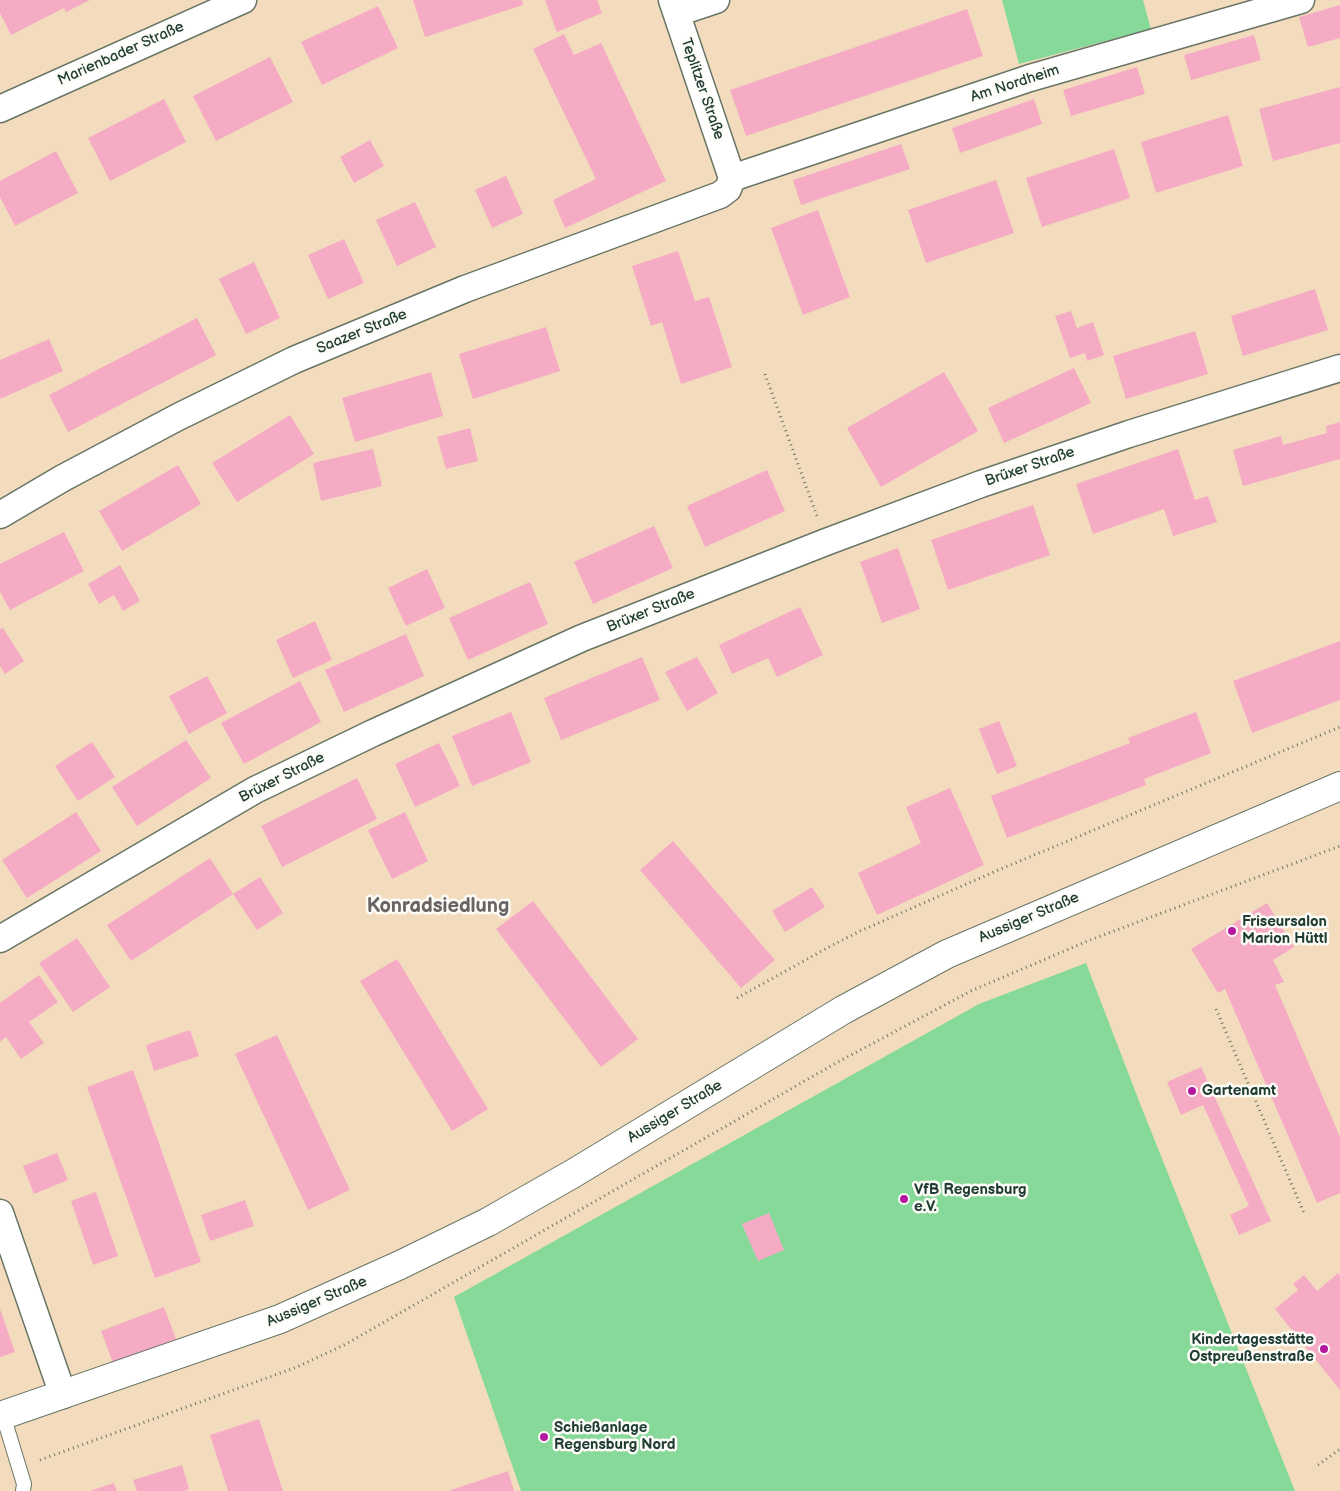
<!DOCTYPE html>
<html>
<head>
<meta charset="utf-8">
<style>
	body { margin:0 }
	canvas { display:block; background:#f3dcbe }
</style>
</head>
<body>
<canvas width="1340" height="1491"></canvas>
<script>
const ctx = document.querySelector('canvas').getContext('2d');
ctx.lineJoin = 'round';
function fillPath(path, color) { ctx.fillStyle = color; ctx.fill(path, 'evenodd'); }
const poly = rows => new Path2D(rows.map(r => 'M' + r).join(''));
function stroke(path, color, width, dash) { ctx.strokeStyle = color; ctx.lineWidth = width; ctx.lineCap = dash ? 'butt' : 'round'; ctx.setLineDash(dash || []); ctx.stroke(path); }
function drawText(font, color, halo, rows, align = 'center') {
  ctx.font = font + ' "Balsamiq Sans",sans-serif'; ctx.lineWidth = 5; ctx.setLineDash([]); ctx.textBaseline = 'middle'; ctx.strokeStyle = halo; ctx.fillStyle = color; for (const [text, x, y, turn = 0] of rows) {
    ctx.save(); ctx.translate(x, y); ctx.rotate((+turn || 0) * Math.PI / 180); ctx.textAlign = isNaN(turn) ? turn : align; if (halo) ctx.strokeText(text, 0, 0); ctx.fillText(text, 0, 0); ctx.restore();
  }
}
const green = poly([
	[1002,0,1143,0,1151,29,1019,64],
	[1086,963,1139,1101,1295,1491,521,1491,454,1297,979,1004]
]);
const building = poly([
	[0,0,90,0,66,12,64,8,11,35,0,13],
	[413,0,522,0,523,5,425,37],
	[545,0,597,0,602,13,557,32],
	[1340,5,1340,38,1308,47,1299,17],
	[378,6,398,48,322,85,301,42],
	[967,9,983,56,746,136,730,90],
	[564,34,574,55,601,43,666,181,565,228,553,200,596,179,533,49],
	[1254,35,1261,60,1191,80,1184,55],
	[270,57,293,102,216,141,193,96],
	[1137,67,1145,94,1071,116,1063,90],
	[1340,87,1340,143,1273,161,1259,109],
	[164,99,186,142,110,181,88,138],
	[1034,99,1042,124,960,153,952,128],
	[1228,115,1243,166,1156,193,1141,142],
	[370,140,384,166,354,183,340,157],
	[901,144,910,169,801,205,793,180],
	[1114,149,1130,198,1042,227,1026,178],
	[56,151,78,193,15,226,0,197,0,181],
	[506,176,523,214,492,228,475,190],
	[996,180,1014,233,926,263,908,210],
	[415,202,436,247,397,266,376,220],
	[818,210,850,297,803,315,771,228],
	[344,239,364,283,328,299,308,255],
	[678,251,695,301,709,297,732,367,681,384,662,322,651,326,632,266],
	[254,262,280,318,246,334,219,279],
	[1315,289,1328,330,1243,356,1231,316],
	[1071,311,1077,328,1093,322,1104,355,1087,361,1085,353,1070,358,1055,316],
	[197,318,216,355,68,432,49,395],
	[546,327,560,371,473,399,459,354],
	[1195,331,1208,374,1126,399,1113,356],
	[49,339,63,371,0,399,0,360],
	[1074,368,1091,403,1004,443,988,408],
	[431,372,443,416,355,442,342,398],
	[944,372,978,431,881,487,847,428],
	[290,415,314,454,237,502,212,463],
	[1340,422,1340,459,1243,486,1233,450,1281,436,1283,445,1327,433,1326,426],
	[470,428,478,461,446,469,437,437],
	[373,449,382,486,321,501,313,463],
	[1178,449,1195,500,1208,496,1217,522,1173,536,1164,509,1093,534,1076,484],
	[178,465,201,504,122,551,99,511],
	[767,470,785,511,705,547,687,506],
	[1033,505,1050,555,948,590,931,540],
	[654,526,673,568,593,604,574,562],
	[64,532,84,571,10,610,0,592,0,564],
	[898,548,920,609,882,623,860,562],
	[120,565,140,601,123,611,114,595,99,604,88,584],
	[427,569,445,608,406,626,388,588],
	[530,582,548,624,468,660,449,618],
	[800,607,823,655,777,677,768,658,732,674,719,645],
	[315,621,332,660,293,678,276,640],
	[3,628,24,661,5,674,0,666,0,629],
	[406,634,424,676,344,712,325,670],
	[1340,641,1340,700,1252,733,1233,681],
	[642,657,660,700,561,740,544,698],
	[697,657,718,693,687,711,665,672],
	[207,676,227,713,189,734,169,696],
	[300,681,321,722,244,764,221,723],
	[511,712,531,762,472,786,452,736],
	[1196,712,1211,753,1144,779,1146,785,1007,838,991,796,1130,743,1128,738],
	[999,721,1017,766,997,774,979,729],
	[186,740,211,778,137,826,112,787],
	[92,742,115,777,78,801,55,766],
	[439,743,460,786,415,807,395,764],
	[357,778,377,819,282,867,261,826],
	[950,788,984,865,877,915,858,873,921,843,906,807],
	[76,812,101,851,27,898,2,860],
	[405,812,428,861,392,879,368,830],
	[673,841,775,960,741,988,640,870],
	[210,858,233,894,131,961,107,925],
	[260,877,283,913,257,930,233,894],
	[812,887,825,907,785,932,772,911],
	[533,901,638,1039,601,1067,496,929],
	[1267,903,1294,947,1273,960,1284,982,1275,985,1340,1137,1340,1193,1317,1203,1225,989,1218,993,1191,949],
	[77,938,110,987,73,1012,39,963],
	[397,959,488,1109,452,1131,360,981],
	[39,975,58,1002,29,1022,44,1043,21,1059,6,1037,0,1042,0,1003],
	[190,1030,199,1056,154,1071,146,1045],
	[277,1035,350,1190,308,1210,235,1054],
	[1201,1067,1271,1221,1239,1235,1230,1215,1249,1206,1203,1105,1181,1115,1167,1082],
	[133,1070,201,1262,155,1278,87,1087],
	[57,1153,68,1180,34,1194,23,1166],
	[96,1192,118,1256,93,1265,71,1201],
	[245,1200,254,1226,210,1241,201,1215],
	[769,1213,784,1250,758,1261,742,1224],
	[1338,1273,1340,1276,1340,1390,1275,1309,1298,1290,1293,1284,1304,1275,1317,1291],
	[164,1307,176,1339,113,1363,101,1331],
	[0,1309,15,1352,0,1357],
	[259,1419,283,1491,228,1491,210,1435],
	[182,1465,189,1489,184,1491,137,1491,133,1480],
	[508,1471,514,1491,448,1491],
	[114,1483,117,1491,90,1491]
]);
const path = poly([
	[765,374,817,516],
	[737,998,829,947,858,932,996,871,1340,727],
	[1216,1009,1304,1213],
	[40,1460,297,1367,346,1344,836,1063,971,991,1090,940,1340,846],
	[1318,1465,1340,1449]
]);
const lane = poly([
	[3,1415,24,1484,23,1491]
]);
const street = poly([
	[672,0,732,178],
	[677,13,716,0],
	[0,109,243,0],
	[732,178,1030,78,1301,0],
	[0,515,63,478,178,417,294,360,465,289,720,195,728,189,732,178],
	[0,939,255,790,373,733,582,638,826,542,981,484,1129,434,1340,368],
	[0,1213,63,1395]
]);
const secondary = poly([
	[0,1416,280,1319,400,1265,488,1222,574,1173,843,1010,947,954,1340,786]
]);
const markers = [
	[1232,931,5,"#b5179e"],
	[1192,1091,5,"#b5179e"],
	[904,1199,5,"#b5179e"],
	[1324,1349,5,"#b5179e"],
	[544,1437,5,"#b5179e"]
];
const streetNames = [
	["Marienbader Straße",121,54,-24],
	["Am Nordheim",1015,84,-18],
	["Teplitzer Straße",702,89,71],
	["Saazer Straße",362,332,-22],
	["Brüxer Straße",1030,467,-19],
	["Brüxer Straße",651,611,-22],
	["Brüxer Straße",282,778,-27],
	["Aussiger Straße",1029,918,-23],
	["Aussiger Straße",675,1112,-31],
	["Aussiger Straße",317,1302,-23]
];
const poiNames = [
	["Friseursalon",1242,922],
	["Marion Hüttl",1242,939],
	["Gartenamt",1202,1091],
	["VfB Regensburg",914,1190],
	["e.V.",914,1207],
	["Kindertagesstätte",1314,1340,"right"],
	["Ostpreußenstraße",1314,1357,"right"],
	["Schießanlage",554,1428],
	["Regensburg Nord",554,1445]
];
const districtNames = [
	["Konradsiedlung",438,907]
];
fillPath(green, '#87d99a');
fillPath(building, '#f5abc3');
stroke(lane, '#697564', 16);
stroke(street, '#697564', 29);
stroke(secondary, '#697564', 30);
stroke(path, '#697564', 3, [1, 4]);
stroke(lane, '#fff', 14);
stroke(street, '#fff', 26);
stroke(secondary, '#fff', 28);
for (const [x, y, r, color] of markers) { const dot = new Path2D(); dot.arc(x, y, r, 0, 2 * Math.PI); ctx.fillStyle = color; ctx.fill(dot); stroke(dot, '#fdfcf7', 2); }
drawText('15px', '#1f3d34', '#fdfcf7', streetNames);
drawText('bold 15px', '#1f3d34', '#fdfcf7', poiNames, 'left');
drawText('bold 20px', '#6a6466', '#fdfcf7', districtNames);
</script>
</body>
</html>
